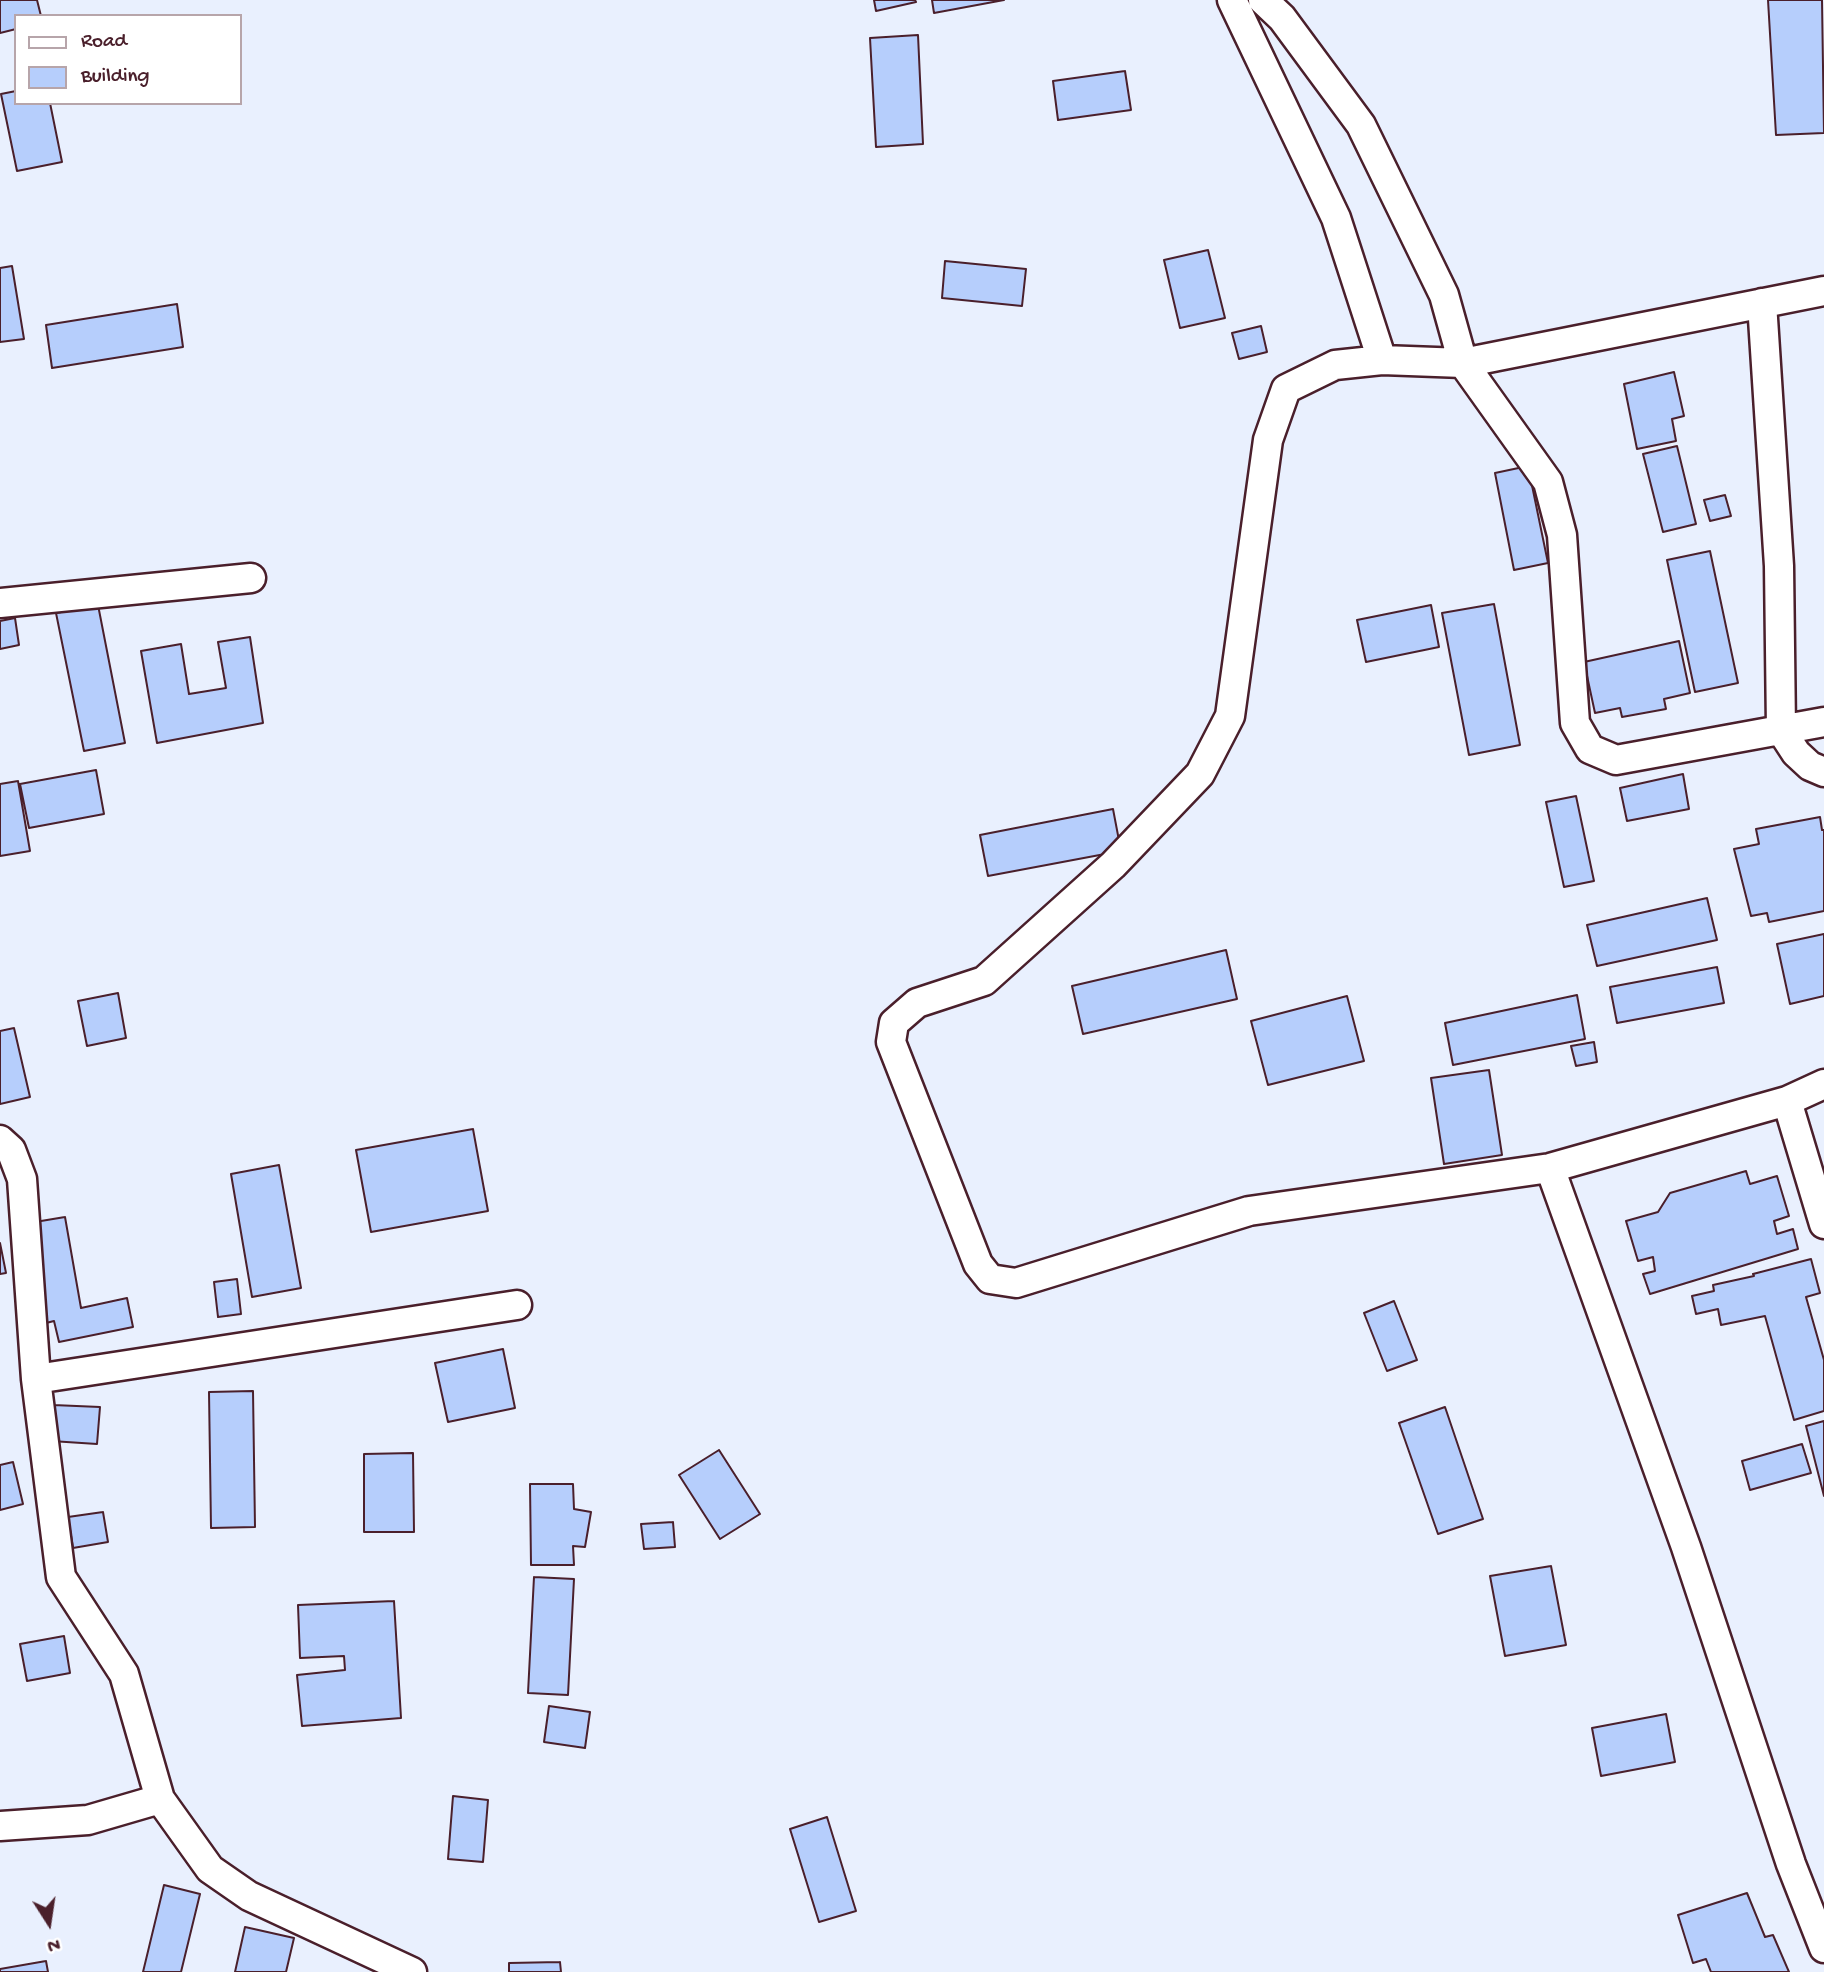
<!DOCTYPE html>
<html>
<head>
<meta charset="utf-8">
<style>
	body { margin:0 }
	#map { position:relative; width:1824px; height:1972px; overflow:hidden; background:#e9f0fe; font-family:"Gochi Hand",sans-serif }
	canvas { display:block }
	.legend { position:absolute; left:14px; top:14px; width:228px; height:91px; box-sizing:border-box; background:#fff; border:2px solid #b7a5aa; margin:0; padding:9px 12px; list-style:none; font-size:21px; color:#4a1f2b }
	.legend li { display:flex; align-items:center; gap:14px; height:35px }
	.legend b { width:35px; border:2px solid #b7a5aa }
	.north { position:absolute; left:14px; top:1888px; width:70px; height:70px; -webkit-text-stroke:5px #fff; paint-order:stroke; rotate:168deg; font-size:19px; font-weight:700; line-height:28px; text-align:center; color:#4a1f2b }
	.north::after { content:''; display:block; margin:auto; width:24px; height:32px; background:#4a1f2b; clip-path:polygon(50% 0,100% 100%,50% 72%,0 100%) }
</style>
</head>
<body>
<div id="map">
<canvas width="1824" height="1972"></canvas>
<ul class="legend">
<li><b style="height:9px;background:#fff"></b>Road</li>
<li><b style="height:19px;background:#b6cefc"></b>Building</li>
</ul>
<div class="north">N</div>
</div>
<script>
const ctx = document.querySelector('canvas').getContext('2d');
ctx.lineJoin = 'round';
function fillPath(path, color) { ctx.fillStyle = color; ctx.fill(path, 'evenodd'); }
const poly = rows => new Path2D(rows.map(r => 'M' + r).join(''));
function stroke(path, color, width, dash) { ctx.strokeStyle = color; ctx.lineWidth = width; ctx.lineCap = dash ? 'butt' : 'round'; ctx.setLineDash(dash || []); ctx.stroke(path); }
const building = poly([
	[0,0,37,0,41,16,16,16,16,29,0,33,0,0],
	[874,0,915,0,916,2,876,11,874,0],
	[932,0,1004,0,934,13,932,0],
	[1768,0,1822,0,1824,133,1776,135,1768,0],
	[918,35,923,144,876,147,870,38,918,35],
	[1125,71,1131,110,1058,120,1053,81,1125,71],
	[16,91,16,103,50,103,62,162,17,171,1,94,16,91],
	[1208,250,1225,318,1180,328,1164,260,1208,250],
	[945,261,1026,269,1022,306,942,298,945,261],
	[12,266,24,339,0,342,0,268,12,266],
	[177,304,183,347,52,368,46,325,177,304],
	[1261,326,1267,352,1239,359,1232,333,1261,326],
	[1674,372,1684,416,1672,419,1676,441,1637,449,1624,384,1674,372],
	[1677,446,1696,524,1663,532,1643,454,1677,446],
	[1528,466,1548,563,1514,570,1495,473,1528,466],
	[1725,495,1731,516,1710,521,1704,500,1725,495],
	[1710,551,1738,683,1695,692,1667,560,1710,551],
	[1494,604,1520,745,1469,755,1442,613,1494,604],
	[98,605,125,743,84,751,56,613,98,605],
	[1431,605,1439,647,1366,662,1357,620,1431,605],
	[15,618,19,645,0,649,0,621,15,618],
	[250,637,263,723,157,743,141,651,181,644,189,694,226,688,218,642,250,637],
	[1679,641,1690,693,1664,699,1666,709,1622,717,1620,708,1595,713,1584,662,1679,641],
	[96,770,104,814,29,828,20,784,96,770],
	[1683,774,1689,809,1627,821,1620,788,1683,774],
	[18,781,30,851,0,856,0,784,18,781],
	[1576,796,1594,881,1564,887,1546,802,1576,796],
	[1113,809,1121,851,988,876,980,835,1113,809],
	[1820,817,1822,830,1824,830,1824,911,1769,922,1767,913,1751,916,1734,849,1759,844,1756,829,1820,817],
	[1707,898,1717,940,1597,966,1587,925,1707,898],
	[1824,934,1824,996,1790,1004,1777,944,1824,934],
	[1226,950,1237,999,1083,1034,1072,986,1226,950],
	[1717,967,1724,1003,1617,1023,1610,987,1717,967],
	[118,993,126,1038,87,1046,78,1001,118,993],
	[1577,995,1585,1039,1453,1065,1445,1023,1577,995],
	[1347,996,1364,1061,1268,1085,1251,1021,1347,996],
	[14,1028,30,1097,0,1104,0,1031,14,1028],
	[1594,1042,1597,1062,1576,1066,1571,1046,1594,1042],
	[1489,1070,1502,1155,1444,1164,1431,1078,1489,1070],
	[473,1129,488,1211,371,1232,356,1150,473,1129],
	[279,1165,301,1288,252,1297,231,1174,279,1165],
	[1746,1171,1750,1184,1777,1176,1789,1216,1774,1221,1777,1234,1793,1229,1798,1249,1650,1294,1643,1274,1655,1271,1653,1257,1638,1261,1626,1221,1658,1212,1670,1193,1746,1171],
	[65,1217,81,1308,127,1298,133,1327,59,1342,54,1321,46,1323,29,1223,65,1217],
	[0,1243,6,1273,0,1274,0,1243],
	[1811,1259,1820,1293,1806,1297,1824,1360,1824,1411,1794,1420,1765,1316,1721,1325,1718,1309,1696,1314,1692,1296,1714,1291,1713,1285,1754,1276,1753,1274,1811,1259],
	[237,1279,241,1314,218,1317,214,1282,237,1279],
	[1394,1301,1417,1360,1387,1371,1364,1313,1394,1301],
	[503,1349,515,1408,448,1422,435,1363,503,1349],
	[253,1391,255,1527,211,1528,209,1392,253,1391],
	[53,1405,100,1407,97,1444,51,1441,53,1405],
	[1445,1407,1483,1519,1438,1534,1399,1423,1445,1407],
	[1824,1421,1824,1496,1806,1426,1824,1421],
	[1802,1444,1811,1473,1750,1490,1742,1461,1802,1444],
	[719,1450,760,1514,720,1539,679,1475,719,1450],
	[413,1453,414,1532,364,1532,364,1454,413,1453],
	[13,1462,23,1504,0,1510,0,1465,13,1462],
	[530,1484,573,1484,574,1509,591,1512,585,1547,573,1546,574,1565,531,1565,530,1484],
	[103,1512,108,1542,73,1548,68,1517,103,1512],
	[673,1522,675,1547,644,1549,641,1524,673,1522],
	[1551,1566,1566,1645,1505,1656,1490,1576,1551,1566],
	[534,1577,574,1579,568,1695,528,1693,534,1577],
	[394,1601,401,1718,302,1726,297,1675,345,1670,344,1656,300,1658,298,1605,394,1601],
	[64,1636,70,1673,27,1681,20,1644,64,1636],
	[549,1706,590,1712,585,1748,544,1742,549,1706],
	[1666,1714,1675,1762,1601,1776,1592,1728,1666,1714],
	[453,1796,488,1800,483,1862,448,1859,453,1796],
	[827,1817,856,1911,819,1922,790,1829,827,1817],
	[164,1885,200,1894,181,1972,143,1972,164,1885],
	[1747,1893,1765,1937,1773,1935,1789,1972,1711,1972,1706,1959,1693,1963,1678,1915,1747,1893],
	[245,1927,294,1938,286,1972,235,1972,245,1927],
	[46,1961,48,1972,0,1972,0,1969,46,1961],
	[560,1962,561,1972,509,1972,509,1963,560,1962]
]);
const street = poly([
	[1232,0,1336,218,1382,360],
	[1263,0,1282,18,1361,125,1444,295,1463,363,1548,482,1562,535,1575,723,1590,749,1616,760,1824,722],
	[1824,291,1463,363,1382,360,1335,365,1286,389,1268,440,1230,716,1200,774,1113,865,984,981,917,1003,894,1023,891,1042,978,1264,990,1279,1016,1283,1249,1211,1550,1168,1787,1101,1824,1084],
	[1762,303,1779,566,1781,730,1796,753,1810,766,1824,772],
	[0,603,251,578],
	[1787,1101,1824,1224],
	[0,1140,11,1150,22,1179,36,1379,61,1577,124,1674,160,1799,210,1869,249,1896,412,1972],
	[1550,1168,1686,1547,1791,1864,1824,1948],
	[36,1379,517,1305],
	[0,1826,88,1820,160,1799]
]);
fillPath(building, '#b6cefc');
stroke(building, '#4a1f2b', 2);
stroke(street, '#4a1f2b', 33);
stroke(street, '#fff', 28);
</script>
</body>
</html>
